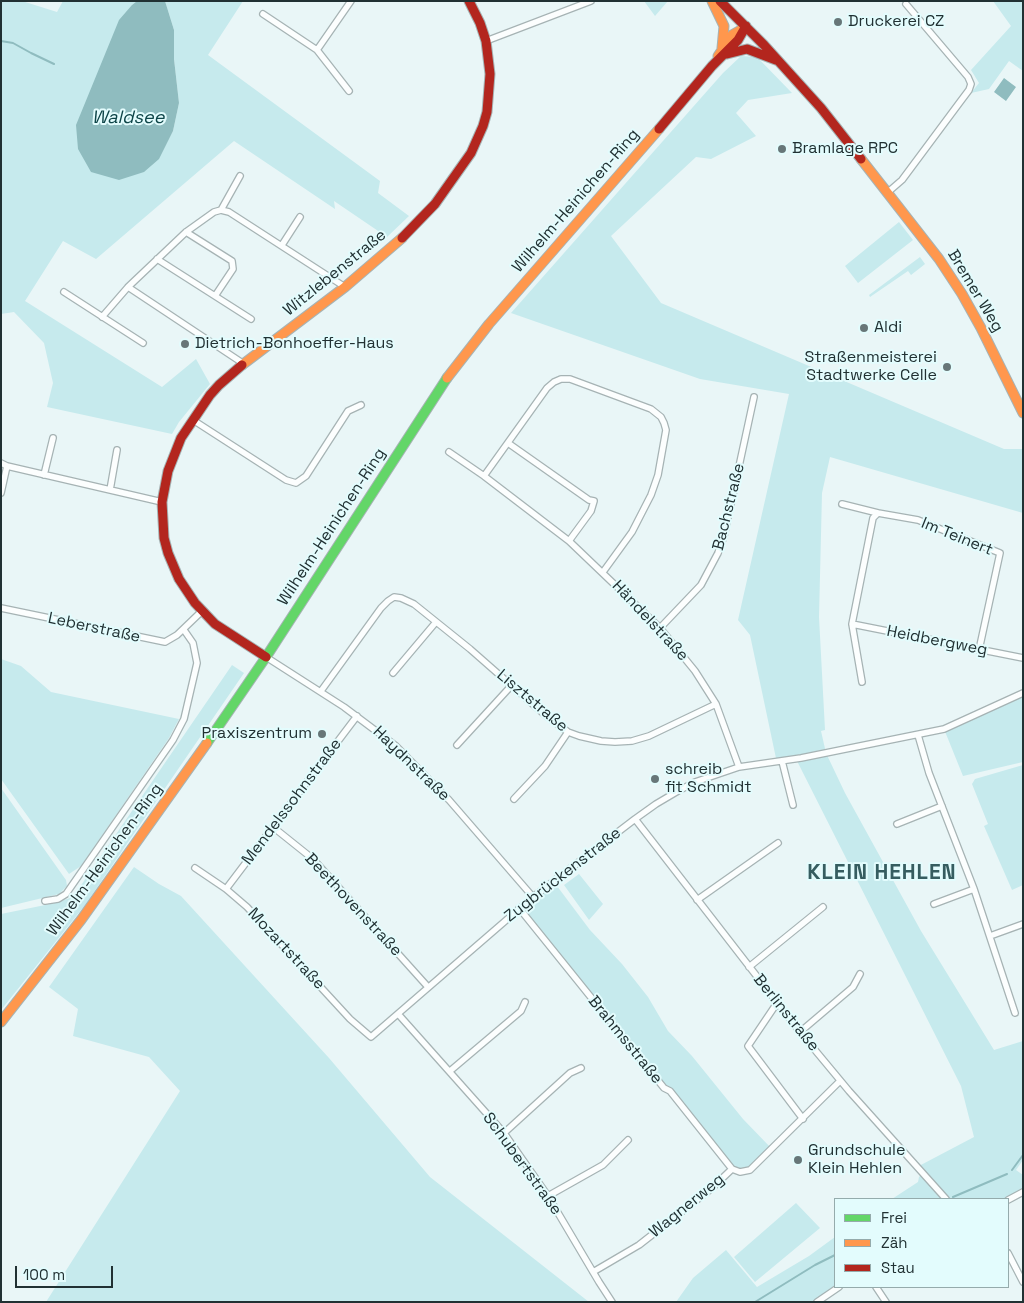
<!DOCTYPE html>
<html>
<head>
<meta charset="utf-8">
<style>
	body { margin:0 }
	#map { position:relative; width:1024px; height:1303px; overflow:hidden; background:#e9f6f7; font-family:"Space Grotesk",sans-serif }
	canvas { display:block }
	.frame { position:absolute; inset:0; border:2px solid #213133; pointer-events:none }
	.legend { position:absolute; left:834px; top:1198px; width:175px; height:90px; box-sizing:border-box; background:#e3fcfd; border:1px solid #95abac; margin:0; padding:6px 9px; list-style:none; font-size:15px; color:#213133 }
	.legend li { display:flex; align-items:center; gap:10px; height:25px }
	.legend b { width:25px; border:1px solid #95abac }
	.scale { position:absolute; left:15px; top:1266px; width:98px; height:22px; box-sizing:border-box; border:2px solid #213133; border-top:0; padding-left:6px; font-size:15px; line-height:18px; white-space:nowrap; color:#213133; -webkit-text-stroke:4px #e3fcfd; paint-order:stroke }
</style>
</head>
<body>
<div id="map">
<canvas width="1024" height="1303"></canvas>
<div class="frame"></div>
<ul class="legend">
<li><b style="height:6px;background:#63d668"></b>Frei</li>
<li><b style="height:6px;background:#ff974d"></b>Zäh</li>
<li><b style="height:6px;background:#b3261e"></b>Stau</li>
</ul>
<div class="scale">100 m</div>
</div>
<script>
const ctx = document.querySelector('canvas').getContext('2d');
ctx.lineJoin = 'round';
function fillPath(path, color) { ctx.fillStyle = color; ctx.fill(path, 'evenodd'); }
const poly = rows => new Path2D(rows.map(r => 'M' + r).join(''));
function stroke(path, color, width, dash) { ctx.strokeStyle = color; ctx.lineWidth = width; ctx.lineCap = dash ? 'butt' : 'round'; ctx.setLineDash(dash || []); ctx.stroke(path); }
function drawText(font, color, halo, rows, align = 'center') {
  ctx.font = font + ' "Space Grotesk",sans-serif'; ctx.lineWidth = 4; ctx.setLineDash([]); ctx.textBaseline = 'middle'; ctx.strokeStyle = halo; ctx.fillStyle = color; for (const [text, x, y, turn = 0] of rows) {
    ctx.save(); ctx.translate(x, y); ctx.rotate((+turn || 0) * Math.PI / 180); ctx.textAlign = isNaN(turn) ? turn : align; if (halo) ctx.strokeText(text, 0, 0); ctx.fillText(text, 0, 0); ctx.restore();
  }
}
const green = poly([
	[1,1,22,1,57,12,63,1,137,1,132,5,158,159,173,131,179,103,174,59,174,30,165,1,243,1,208,55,380,181,378,193,409,216,387,237,334,201,335,209,234,141,96,259,63,241,25,301,162,387,196,359,210,384,179,422,172,434,47,407,53,383,44,343,14,312,1,314],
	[644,1,668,1,655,16],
	[993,1,1023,1,1023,71,1009,61,989,89,971,93,979,83,971,70,1011,26],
	[741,56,757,57,792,93,748,100,736,113,756,136,711,159,696,157,611,236,661,303,1004,449,1023,449,1023,513,830,457,822,493,819,617,825,730,821,731,826,753,845,793,921,931,994,1050,1023,1041,1023,1160,1016,1170,1023,1175,1023,1192,1008,1199,892,1199,918,1182,919,1177,923,1173,917,1167,974,1137,961,1086,796,759,777,763,750,635,738,620,789,394,700,379,511,313,723,73],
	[899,222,913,240,858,283,845,266],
	[920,257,925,264,920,268,911,275,908,271,870,297,869,295],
	[1,659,21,666,51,692,179,719,169,738,81,866,69,874,1,779],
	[232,665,244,673,85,905,1,1010,1,914,55,903,73,897],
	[1023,696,1023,762,963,776,944,729],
	[1023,765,1023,885,1012,890,984,826,988,824,972,784,975,779],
	[1,788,66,880,67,886,59,894,1,908],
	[134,867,159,884,181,896,329,1058,430,1177,589,1302,46,1302,180,1091,149,1057,73,1036,78,1009,49,987],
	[579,874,603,904,589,920,564,885],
	[554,882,590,930,622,964,648,997,668,1031,692,1056,743,1119,772,1149,750,1170,732,1169,519,908],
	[796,1203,820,1228,755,1282,734,1257],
	[835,1237,835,1287,816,1302,676,1302,693,1278,726,1250,757,1287,809,1256]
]);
const water = poly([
	[137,1,165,1,174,30,174,59,179,103,173,131,159,159,144,172,119,180,91,172,78,149,76,125,119,20,132,5],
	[1004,78,1016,87,1006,101,994,92]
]);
const stream = poly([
	[1,41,13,43,31,53,54,64],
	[1012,1170,1023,1155],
	[953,1197,1007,1174],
	[755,1302,815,1265,835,1255]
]);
const street = poly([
	[263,14,317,50,349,91],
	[486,41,591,1],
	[317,50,351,1],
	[887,193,902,180,960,102,969,90,971,84,968,77,906,4],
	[221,210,240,176],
	[186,232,232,261,233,269,215,296],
	[282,245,300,217],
	[157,259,251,319],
	[64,292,143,343],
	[102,317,128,287],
	[244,364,128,287,186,232,214,212,221,210,229,212,345,287],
	[193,420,286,480,296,483,306,476,348,411,361,405],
	[508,443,589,500,594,501,591,511,569,541],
	[449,452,484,476,569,541,660,628,695,671,716,704,739,767],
	[1,463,7,466,162,502],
	[44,475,53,438],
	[484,476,547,388,554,382,561,379,570,379,651,409,661,417,664,423,666,430,658,475,651,495,632,532,603,572],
	[110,490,117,450],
	[1,493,7,466],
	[842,504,878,513],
	[1,608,165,642,177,635,202,611],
	[852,624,1023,658],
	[660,628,701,585,718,553,724,536,754,397],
	[266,657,344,707,396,746,449,800,533,897],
	[393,673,436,622],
	[862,682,852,624,873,518,878,513,918,520,1000,553,979,650],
	[321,691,381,608,388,601,394,597,401,598,414,604,470,649,544,714,568,732,579,736,601,741,615,742,632,741,649,736,716,704],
	[918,735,929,773,974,889,1015,1013],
	[457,745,512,685],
	[782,761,793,805],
	[514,799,545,766,568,732],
	[635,819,800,1032,849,1091,946,1199],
	[897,824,942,806],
	[273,827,313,859,428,987],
	[195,868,226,889,247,907,350,1019,371,1037,533,897,635,819,656,804,678,791,695,782,739,767,801,758,944,729,1023,693],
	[226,889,357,716],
	[697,900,778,843],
	[45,901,58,899,66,894,173,740,184,719,197,663,193,643,184,630],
	[934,904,974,889],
	[519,908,664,1088,670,1091,732,1169],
	[990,936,1023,924],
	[749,967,823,907],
	[777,1003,748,1046,803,1119],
	[399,1015,504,1133,548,1196,599,1282,612,1302],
	[800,1032,853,987,860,974],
	[450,1071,521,1011,525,1002],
	[504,1133,570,1073,581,1068],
	[548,1196,603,1165,628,1140],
	[1008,1200,1023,1192],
	[1008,1253,1023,1282],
	[593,1272,639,1245,712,1188,732,1169,740,1172,750,1170,840,1081],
	[876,1287,886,1302],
	[817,1302,839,1287]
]);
const fast = poly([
	[207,743,266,657,447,378]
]);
const slow = poly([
	[712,1,724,26,722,48],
	[718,56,732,35,746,27],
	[861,159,939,259,962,294,981,328,1023,413],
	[242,365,345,287,402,238],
	[447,378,489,324,659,129],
	[1,1022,81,920,207,743]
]);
const jam = poly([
	[720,1,764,45,821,108,861,159],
	[727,54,747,49,776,60],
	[659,129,712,66,738,40,746,26],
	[402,238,435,204,471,153,483,126,487,112,490,74,486,41,480,23,469,1],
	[242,365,219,385,210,395,181,438,168,471,162,502,164,538,168,553,179,579,195,603,215,624,266,657]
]);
const markers = [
	[838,22,5,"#677678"],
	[782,149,5,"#677678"],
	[864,328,5,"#677678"],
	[185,344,5,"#677678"],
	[947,367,5,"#677678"],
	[322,734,5,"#677678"],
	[655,779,5,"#677678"],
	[798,1160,5,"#677678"]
];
const poiNames = [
	["Druckerei CZ",848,22],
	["Bramlage RPC",792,149],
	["Aldi",874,328],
	["Dietrich-Bonhoeffer-Haus",195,344],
	["Straßenmeisterei",937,358,"right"],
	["Stadtwerke Celle",937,376,"right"],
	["Praxiszentrum",312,734,"right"],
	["schreib",665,770],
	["fit Schmidt",665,788],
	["Grundschule",808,1151],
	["Klein Hehlen",808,1169]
];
const streetNames = [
	["Wilhelm-Heinichen-Ring",576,201,-49],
	["Witzlebenstraße",335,273,-39],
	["Bremer Weg",975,291,59],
	["Bachstraße",729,507,-76],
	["Wilhelm-Heinichen-Ring",332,527,-57],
	["Im Teinert",957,537,22],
	["Händelstraße",650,621,47],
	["Leberstraße",94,628,12],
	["Heidbergweg",937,641,11],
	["Lisztstraße",532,701,40],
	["Haydnstraße",411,764,44],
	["Mendelssohnstraße",292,802,-53],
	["Wilhelm-Heinichen-Ring",105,860,-54],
	["Zugbrückenstraße",563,875,-38],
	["Beethovenstraße",353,905,47],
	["Mozartstraße",286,949,47],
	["Berlinstraße",786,1013,51],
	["Brahmsstraße",625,1040,51],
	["Schubertstraße",522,1164,54],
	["Wagnerweg",687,1206,-39]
];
const waterNames = [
	["Waldsee",128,118]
];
const districtNames = [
	["KLEIN HEHLEN",882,873]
];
fillPath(green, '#c6eaed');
fillPath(water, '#8fbcbf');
stroke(stream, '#8fbcbf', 2);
stroke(street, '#a6b3b4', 8);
stroke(fast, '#a6b3b4', 11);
stroke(slow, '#a6b3b4', 11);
stroke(jam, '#a6b3b4', 11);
stroke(street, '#fcfefe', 5.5);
stroke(fast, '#63d668', 9);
stroke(slow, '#ff974d', 9);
stroke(jam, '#b3261e', 9);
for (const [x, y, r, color] of markers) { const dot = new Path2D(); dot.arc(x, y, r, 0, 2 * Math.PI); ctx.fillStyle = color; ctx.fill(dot); stroke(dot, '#e3fcfd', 2); }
drawText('16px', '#213133', '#e3fcfd', poiNames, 'left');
drawText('16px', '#213133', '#e3fcfd', streetNames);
drawText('italic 18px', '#0e4548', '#e3fcfd', waterNames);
ctx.letterSpacing = '1px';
drawText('bold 21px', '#365d60', '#e3fcfd', districtNames);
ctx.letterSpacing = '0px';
</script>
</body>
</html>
